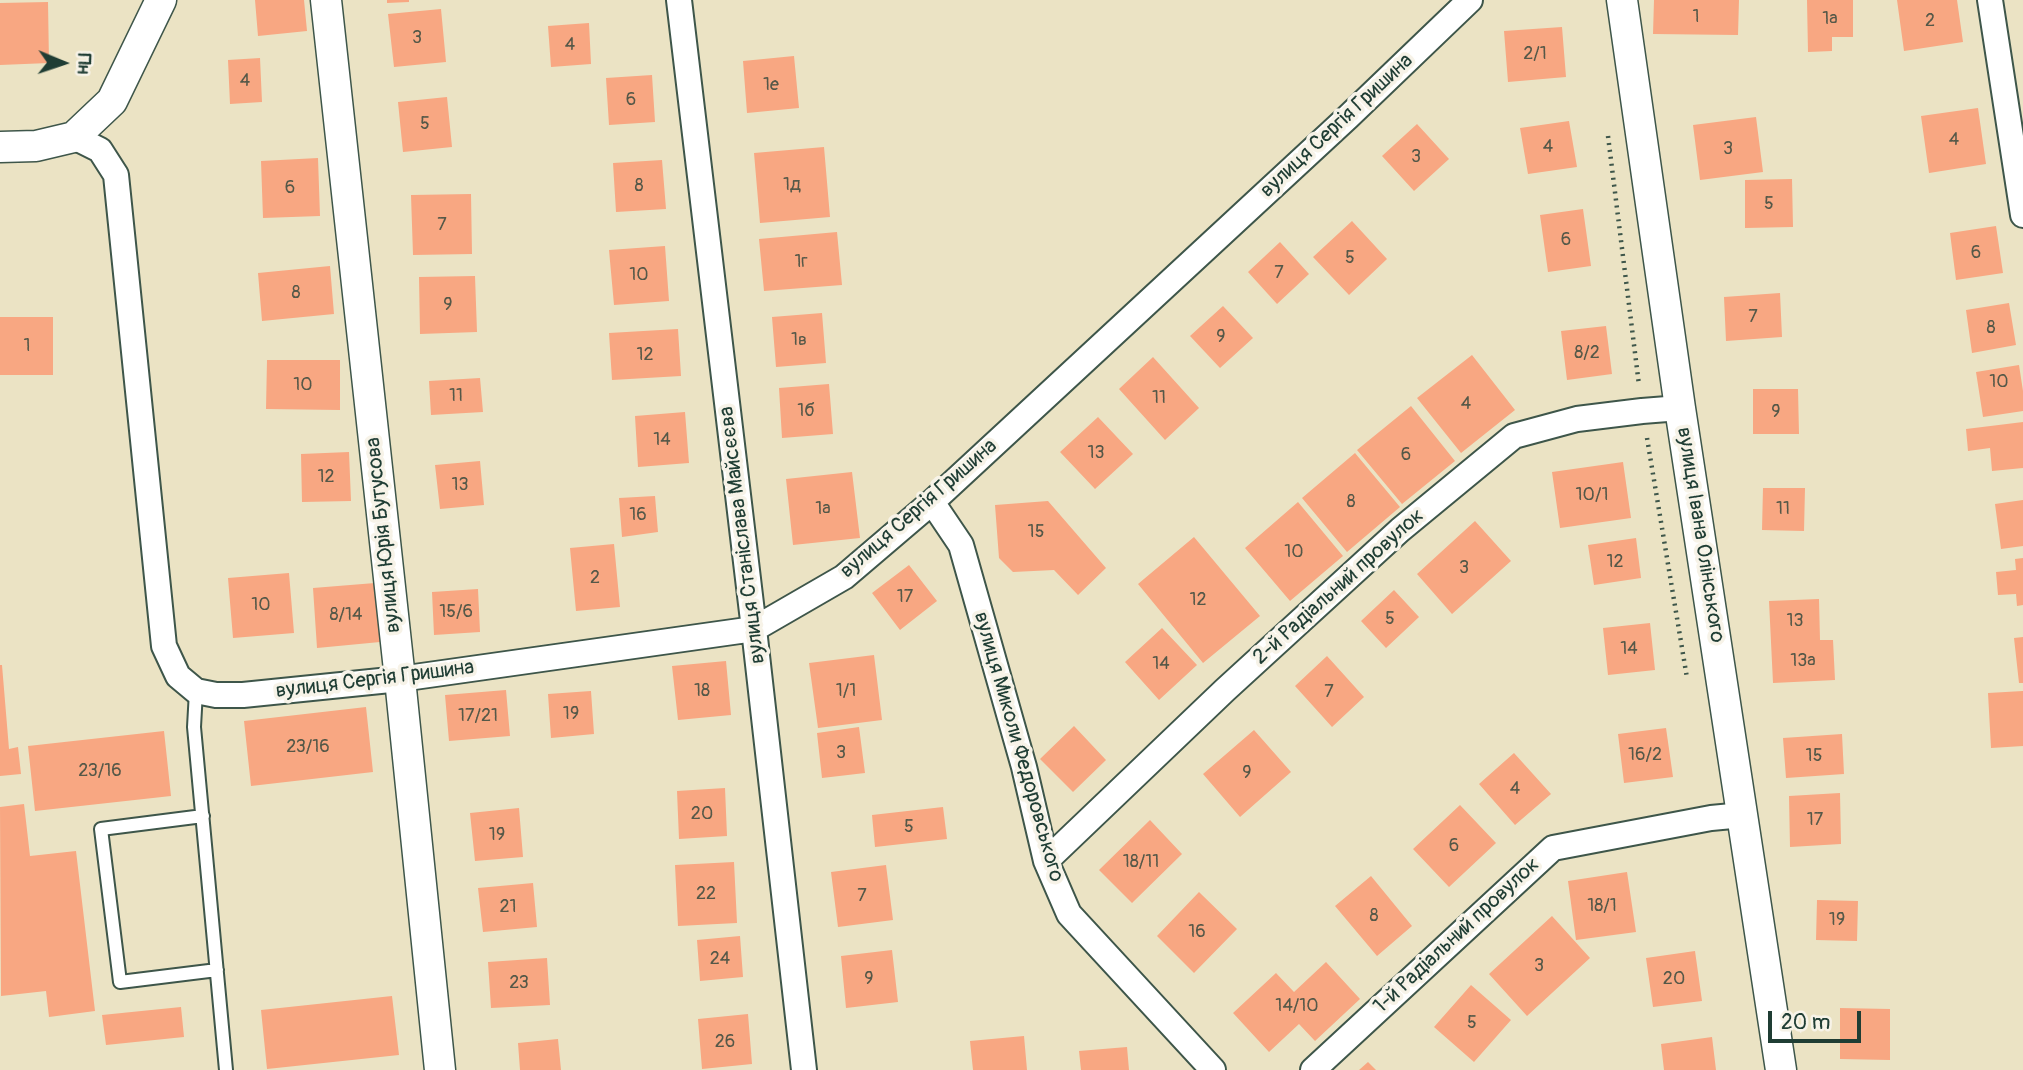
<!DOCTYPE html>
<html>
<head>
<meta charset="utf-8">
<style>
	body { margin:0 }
	#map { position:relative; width:2023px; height:1070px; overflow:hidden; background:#ebe3c4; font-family:Pangolin,sans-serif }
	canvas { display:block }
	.north { position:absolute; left:28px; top:28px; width:70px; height:70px; -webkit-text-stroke:5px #f7f3e8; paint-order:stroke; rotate:92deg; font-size:19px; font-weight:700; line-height:28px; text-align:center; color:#1f3d34 }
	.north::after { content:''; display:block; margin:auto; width:24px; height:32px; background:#1f3d34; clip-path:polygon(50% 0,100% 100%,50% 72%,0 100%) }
	.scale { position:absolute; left:1768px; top:1011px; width:93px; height:32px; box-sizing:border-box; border:4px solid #1f3d34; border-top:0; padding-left:9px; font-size:21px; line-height:24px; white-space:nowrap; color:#1f3d34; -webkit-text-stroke:5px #f7f3e8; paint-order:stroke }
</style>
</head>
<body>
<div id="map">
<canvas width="2023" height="1070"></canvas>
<div class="north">Пн</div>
<div class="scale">20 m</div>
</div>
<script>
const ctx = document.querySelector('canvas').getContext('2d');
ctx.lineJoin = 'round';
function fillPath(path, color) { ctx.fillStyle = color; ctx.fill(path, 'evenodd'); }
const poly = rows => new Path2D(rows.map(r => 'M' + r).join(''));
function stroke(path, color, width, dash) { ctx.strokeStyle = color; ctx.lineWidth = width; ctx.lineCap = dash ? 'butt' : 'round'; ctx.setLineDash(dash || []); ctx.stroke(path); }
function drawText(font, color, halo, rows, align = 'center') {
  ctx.font = font + ' Pangolin,sans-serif'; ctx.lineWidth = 7; ctx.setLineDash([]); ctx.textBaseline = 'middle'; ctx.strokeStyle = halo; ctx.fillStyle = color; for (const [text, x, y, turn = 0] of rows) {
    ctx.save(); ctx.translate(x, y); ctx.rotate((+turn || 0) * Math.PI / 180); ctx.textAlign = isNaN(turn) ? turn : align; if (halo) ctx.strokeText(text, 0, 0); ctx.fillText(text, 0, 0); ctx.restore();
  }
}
const building = poly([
	[255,0,304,0,307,31,258,36],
	[387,0,409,0,409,2,387,3],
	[1654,0,1739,0,1738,35,1653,34],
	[1807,0,1853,0,1853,37,1832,37,1832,51,1808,52],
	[1897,0,1957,0,1963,42,1904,51],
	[48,2,49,63,0,65,0,3],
	[441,9,446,62,394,67,388,14],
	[589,23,591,64,551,67,548,26],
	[1562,27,1566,77,1508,82,1504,31],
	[794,56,799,108,747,113,743,61],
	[260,58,262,102,230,104,228,60],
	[652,75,655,122,609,125,606,78],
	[447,97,452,147,403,152,398,102],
	[1978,108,1986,164,1929,173,1921,116],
	[1756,117,1763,172,1700,180,1693,125],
	[1569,121,1577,167,1528,174,1520,128],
	[1417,124,1449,159,1414,191,1382,156],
	[824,147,830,217,760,223,754,153],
	[318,158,320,216,263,218,261,161],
	[662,160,666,209,616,212,613,163],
	[1792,179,1793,227,1745,228,1745,180],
	[471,194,472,254,413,255,411,195],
	[1583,209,1591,266,1548,272,1540,215],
	[1352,221,1387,259,1349,295,1313,257],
	[1996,226,2003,273,1956,280,1950,233],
	[837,232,842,285,764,291,759,239],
	[1280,242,1309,274,1277,304,1248,272],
	[665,246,669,301,614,305,609,250],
	[330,266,334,314,262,321,258,273],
	[475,276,477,332,420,334,419,277],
	[1780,293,1782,337,1726,341,1724,297],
	[2009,303,2016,345,1972,353,1966,310],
	[1223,306,1253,338,1220,368,1190,336],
	[822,313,826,363,776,367,772,317],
	[0,317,53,317,53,375,0,375],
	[1606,326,1612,374,1567,380,1561,331],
	[678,329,681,376,612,380,609,333],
	[1472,355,1515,410,1461,453,1417,398],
	[1153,357,1199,408,1165,440,1119,389],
	[267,360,340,360,340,410,266,409],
	[2019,365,2023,391,2023,411,1983,417,1976,372],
	[480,378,483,412,431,415,429,381],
	[829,384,833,434,782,438,779,388],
	[1753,389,1798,389,1799,434,1753,434],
	[1411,406,1455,461,1402,504,1357,450],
	[685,412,689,463,638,467,635,416],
	[1098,417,1133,454,1095,489,1060,452],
	[2023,422,2023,468,1992,471,1990,448,1968,451,1966,429],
	[349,452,351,501,302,502,301,454],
	[1355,453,1400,507,1347,552,1302,498],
	[480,461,484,505,440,509,435,465],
	[1623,462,1631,518,1560,528,1552,472],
	[852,472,860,538,793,545,786,479],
	[1763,488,1805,488,1804,531,1762,530],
	[655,496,658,532,622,537,619,498],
	[2023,500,2023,546,2001,549,1995,504],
	[1048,501,1106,568,1078,595,1054,570,1013,572,999,558,995,505],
	[1298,502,1343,556,1290,601,1245,548],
	[1475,521,1511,561,1452,614,1417,574],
	[1194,537,1260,616,1203,663,1138,584],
	[1636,538,1641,578,1594,585,1588,545],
	[614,544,620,607,576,611,570,548],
	[2023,558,2023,605,2017,606,2016,594,1998,595,1996,572,2016,570,2015,559],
	[909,565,937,601,900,630,872,593],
	[289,573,294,633,233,638,228,578],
	[375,583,380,642,317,648,313,588],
	[478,589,480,632,434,635,432,592],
	[1394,590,1419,617,1386,648,1361,621],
	[1819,599,1820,640,1833,640,1835,680,1773,683,1769,601],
	[1650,623,1655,670,1608,675,1603,628],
	[1162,628,1197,665,1159,700,1125,662],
	[2023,637,2023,683,2019,683,2014,638],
	[874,655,882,720,818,728,809,663],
	[1327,656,1364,697,1332,727,1295,686],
	[726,661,731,715,678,720,672,666],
	[0,665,2,665,9,749,18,747,21,774,0,776],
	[506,690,510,736,449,741,445,695],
	[591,691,594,734,551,738,548,694],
	[2023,691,2023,746,1991,748,1988,693],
	[366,707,373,772,251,786,244,721],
	[1074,726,1106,760,1073,792,1040,759],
	[859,727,865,773,822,778,817,733],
	[1666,728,1673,777,1624,783,1618,734],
	[1254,730,1291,772,1240,817,1203,774],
	[164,731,171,796,35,811,28,746],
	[1842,734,1844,774,1786,778,1783,738],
	[1514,753,1551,794,1515,825,1479,784],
	[725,788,727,836,679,839,677,791],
	[1840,793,1841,844,1790,847,1789,796],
	[24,804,30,856,76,851,95,1011,49,1017,46,991,1,996,0,807],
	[1460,805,1496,843,1449,887,1413,849],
	[943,807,947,839,875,847,872,815],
	[519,808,523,857,475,861,470,813],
	[1150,820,1182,854,1132,903,1099,870],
	[734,862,737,923,678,926,675,865],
	[886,865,893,920,838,927,831,872],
	[1627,872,1636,932,1576,940,1568,881],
	[1371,876,1412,926,1377,956,1335,906],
	[533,883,537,927,483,932,478,888],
	[1199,892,1237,929,1194,973,1157,936],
	[1817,900,1858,901,1857,941,1816,940],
	[1552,916,1590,958,1527,1016,1489,974],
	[740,936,743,977,700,981,697,940],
	[892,950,898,1002,846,1008,841,956],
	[1695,951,1702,1001,1653,1007,1646,958],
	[547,958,550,1005,491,1008,488,962],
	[1326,962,1360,999,1315,1041,1299,1024,1269,1052,1233,1013,1276,973,1294,992],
	[1471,985,1511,1020,1474,1062,1434,1027],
	[392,996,399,1055,267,1069,261,1010],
	[181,1007,184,1037,106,1045,102,1015],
	[1840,1008,1890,1009,1890,1060,1840,1059],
	[748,1014,752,1064,702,1069,698,1019],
	[1024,1036,1027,1070,973,1070,970,1041],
	[1712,1037,1716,1070,1664,1070,1661,1044],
	[558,1039,561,1070,520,1070,518,1043],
	[1127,1047,1129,1070,1081,1070,1079,1051],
	[1368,1062,1376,1070,1359,1070]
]);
const path = poly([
	[1608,136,1639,385],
	[1647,438,1687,678]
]);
const service = poly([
	[196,691,194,727,226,1070],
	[203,816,101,829,120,982,217,970]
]);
const minor = poly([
	[679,0,754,629,804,1070],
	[1990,0,2023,215],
	[74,137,100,150,116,175,164,646,178,676,196,691,216,695,243,695,400,679,754,629,844,577,932,502,1348,117,1470,0],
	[932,502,961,545,1024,767,1046,861,1069,914,1213,1070],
	[1046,861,1225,690,1400,530,1514,436,1577,419,1642,411,1680,408],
	[1313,1070,1553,848,1711,818,1743,815]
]);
const tertiary = poly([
	[326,0,400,679,440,1070],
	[1622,0,1680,408,1781,1070],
	[0,147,36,146,74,137,112,101,161,0]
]);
const numberNames = [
	["1",1696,17],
	["1а",1830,19],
	["2",1930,21],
	["3",417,38],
	["4",570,45],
	["2/1",1535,54],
	["4",245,81],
	["1е",771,85],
	["6",631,100],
	["5",425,124],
	["4",1954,140],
	["4",1548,147],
	["3",1728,149],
	["3",1416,157],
	["1д",792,185],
	["8",639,186],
	["6",290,188],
	["5",1769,204],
	["7",442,225],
	["6",1566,240],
	["6",1976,253],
	["5",1350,258],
	["1г",801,262],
	["7",1279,273],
	["10",639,275],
	["8",296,293],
	["9",448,305],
	["7",1753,317],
	["8",1991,328],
	["9",1221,337],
	["1в",799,340],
	["1",27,346],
	["8/2",1587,353],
	["12",645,355],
	["10",1999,382],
	["10",303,385],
	["11",456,396],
	["11",1159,398],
	["4",1466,404],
	["1б",806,411],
	["9",1776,412],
	["14",662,440],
	["13",1096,453],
	["6",1406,455],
	["12",326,477],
	["13",460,485],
	["10/1",1592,495],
	["8",1351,502],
	["1а",823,509],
	["11",1783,509],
	["16",638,515],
	["15",1036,532],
	["10",1294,552],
	["12",1615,562],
	["3",1464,568],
	["2",595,578],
	["17",905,597],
	["12",1198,600],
	["10",261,605],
	["15/6",456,612],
	["8/14",346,615],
	["5",1390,619],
	["13",1795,621],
	["14",1629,649],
	["13а",1803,661],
	["14",1161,664],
	["18",702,691],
	["1/1",846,691],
	["7",1329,692],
	["19",571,714],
	["17/21",478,716],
	["23/16",308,747],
	["3",841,753],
	["16/2",1645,755],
	["15",1814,756],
	["23/16",100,771],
	["9",1247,773],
	["4",1515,789],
	["20",702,814],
	["17",1815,820],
	["5",909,827],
	["19",497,835],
	["6",1454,846],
	["18/11",1141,862],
	["22",706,894],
	["7",862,896],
	["18/1",1602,906],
	["21",508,907],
	["8",1374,916],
	["19",1837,920],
	["16",1197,932],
	["24",720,959],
	["3",1539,966],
	["9",869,979],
	["20",1674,979],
	["23",519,983],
	["14/10",1297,1006],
	["5",1472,1023],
	["26",725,1042]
];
const streetNames = [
	["вулиця Сергія Гришина",1337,126,-43],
	["вулиця Сергія Гришина",919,509,-41],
	["вулиця Юрія Бутусова",384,535,-96],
	["вулиця Станіслава Майсєєва",743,535,-97],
	["вулиця Івана Олінського",1700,535,81],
	["2-й Радіальний провулок",1339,587,-42],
	["вулиця Сергія Гришина",375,680,-7],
	["вулиця Миколи Федоровського",1018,747,74],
	["1-й Радіальний провулок",1457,936,-43]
];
fillPath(building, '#f8a782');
stroke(service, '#3e564a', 16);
stroke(minor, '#3e564a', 28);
stroke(tertiary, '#3e564a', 33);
stroke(path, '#3e564a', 4.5, [2, 5]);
stroke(service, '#fff', 12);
stroke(minor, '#fff', 24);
stroke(tertiary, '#fff', 30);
drawText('18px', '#555848', null, numberNames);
drawText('21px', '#1f3d34', '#f7f3e8', streetNames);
</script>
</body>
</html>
